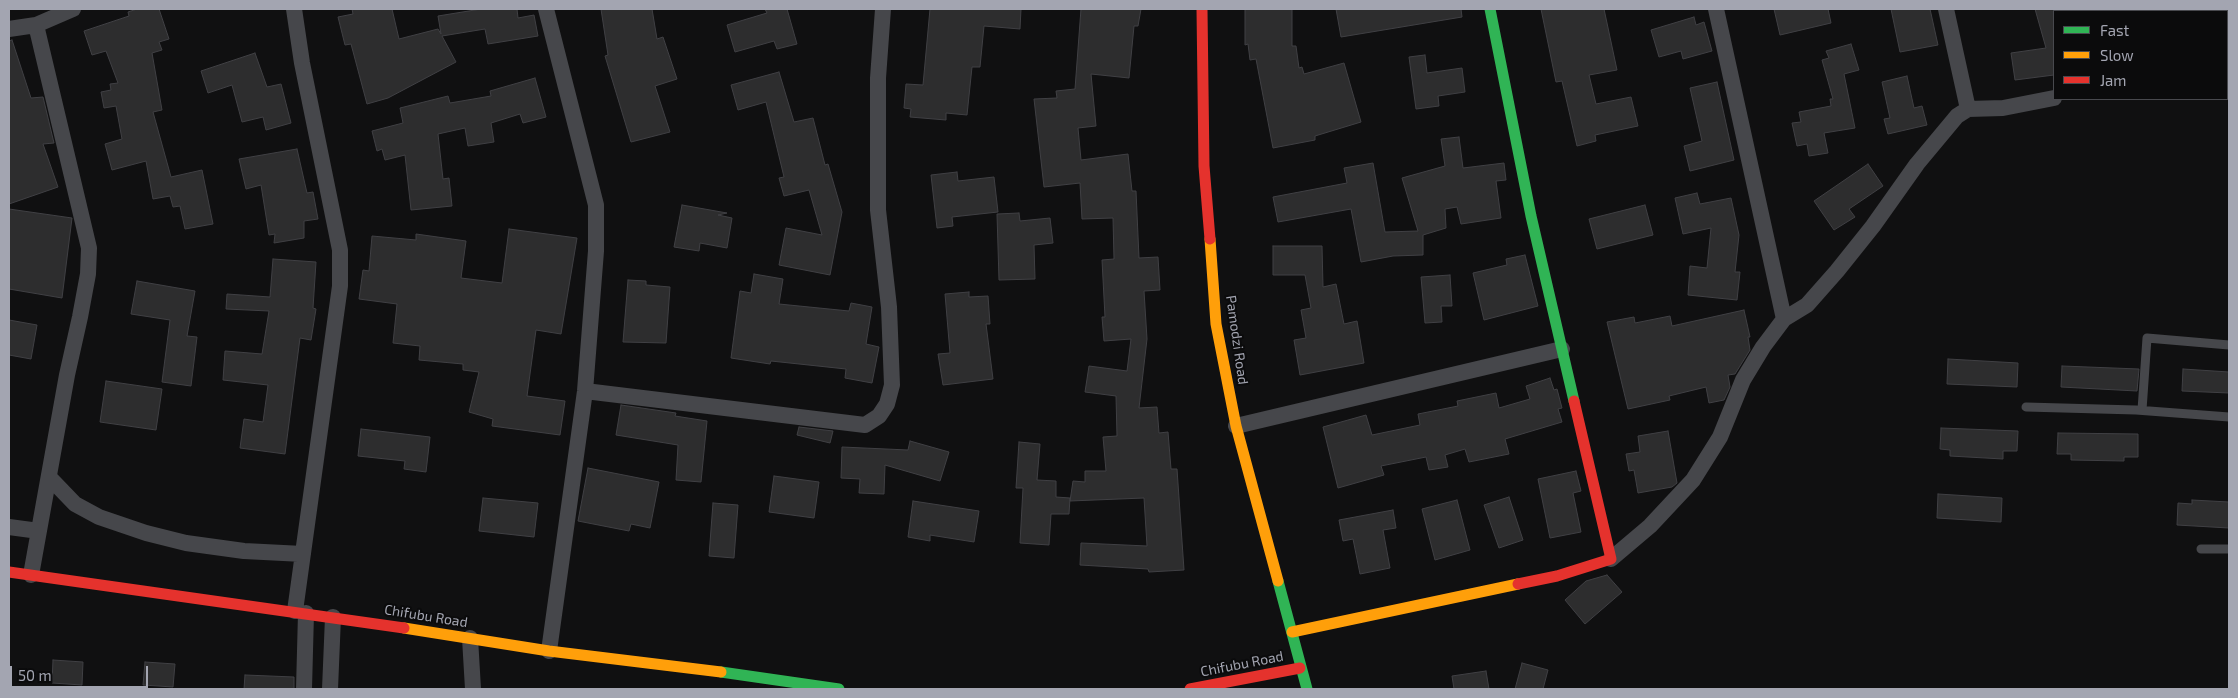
<!DOCTYPE html>
<html>
<head>
<meta charset="utf-8">
<style>
	body { margin:0 }
	#map { position:relative; width:2238px; height:698px; overflow:hidden; background:#101011; font-family:"Exo 2",sans-serif }
	canvas { display:block }
	.frame { position:absolute; inset:0; border:10px solid #a3a5b1; pointer-events:none }
	.legend { position:absolute; left:2053px; top:10px; width:175px; height:90px; box-sizing:border-box; background:#0b0b0c; border:1px solid #48494e; margin:0; padding:6px 9px; list-style:none; font-size:15px; color:#a3a5b1 }
	.legend li { display:flex; align-items:center; gap:10px; height:25px }
	.legend b { width:25px; border:1px solid #48494e }
	.scale { position:absolute; left:10px; top:666px; width:138px; height:22px; box-sizing:border-box; border:2px solid #a3a5b1; border-top:0; padding-left:6px; font-size:15px; line-height:18px; white-space:nowrap; color:#a3a5b1; -webkit-text-stroke:4px #0b0b0c; paint-order:stroke }
</style>
</head>
<body>
<div id="map">
<canvas width="2238" height="698"></canvas>
<div class="frame"></div>
<ul class="legend">
<li><b style="height:6px;background:#30b455"></b>Fast</li>
<li><b style="height:6px;background:#ff9f0a"></b>Slow</li>
<li><b style="height:6px;background:#e5322d"></b>Jam</li>
</ul>
<div class="scale">50 m</div>
</div>
<script>
const ctx = document.querySelector('canvas').getContext('2d');
ctx.lineJoin = 'round';
function fillPath(path, color) { ctx.fillStyle = color; ctx.fill(path, 'evenodd'); }
const poly = rows => new Path2D(rows.map(r => 'M' + r).join(''));
function stroke(path, color, width, dash) { ctx.strokeStyle = color; ctx.lineWidth = width; ctx.lineCap = dash ? 'butt' : 'round'; ctx.setLineDash(dash || []); ctx.stroke(path); }
function drawText(font, color, halo, rows, align = 'center') {
  ctx.font = font + ' "Exo 2",sans-serif'; ctx.lineWidth = 4; ctx.setLineDash([]); ctx.textBaseline = 'middle'; ctx.strokeStyle = halo; ctx.fillStyle = color; for (const [text, x, y, turn = 0] of rows) {
    ctx.save(); ctx.translate(x, y); ctx.rotate((+turn || 0) * Math.PI / 180); ctx.textAlign = isNaN(turn) ? turn : align; if (halo) ctx.strokeText(text, 0, 0); ctx.fillText(text, 0, 0); ctx.restore();
  }
}
const building = poly([
	[137,9,159,9,169,39,159,42,162,50,152,53,162,110,153,112,171,177,202,170,213,224,185,229,180,206,173,207,170,196,153,199,146,161,112,170,105,144,122,139,116,106,104,108,101,92,111,90,110,84,118,83,106,51,92,55,84,31,129,16,128,12,137,9],
	[352,9,392,9,399,39,438,29,441,34,438,16,481,9,517,9,518,18,534,15,538,36,488,44,485,29,442,36,456,62,388,98,367,104,351,44,345,45,338,17,353,14,352,9],
	[601,9,652,9,657,39,663,37,677,79,655,86,670,132,631,142,605,56,608,55,601,9],
	[765,9,787,9,797,44,777,49,774,41,735,52,727,25,767,13,765,9],
	[930,9,1021,9,1020,29,984,26,980,67,972,67,967,115,946,113,946,120,910,117,911,109,904,108,906,84,923,85,930,9],
	[1081,9,1141,9,1138,26,1134,26,1129,78,1091,74,1096,126,1078,128,1081,160,1128,154,1132,191,1136,191,1139,258,1158,257,1160,290,1144,291,1147,339,1139,408,1157,407,1159,433,1168,432,1171,469,1177,469,1184,570,1149,572,1148,569,1080,565,1081,543,1147,546,1144,498,1070,501,1073,481,1085,482,1085,471,1106,471,1103,437,1117,436,1116,396,1085,392,1089,366,1127,371,1131,339,1104,341,1102,317,1105,317,1102,260,1114,259,1113,218,1082,219,1080,183,1044,187,1034,99,1057,98,1056,91,1075,89,1081,9],
	[1245,9,1292,9,1292,46,1296,46,1299,68,1302,67,1304,74,1344,63,1361,122,1315,136,1315,140,1273,148,1256,59,1250,60,1248,44,1245,45,1245,9],
	[1336,9,1461,9,1462,17,1341,37,1336,9],
	[1541,9,1604,9,1617,70,1589,75,1596,104,1631,97,1638,126,1595,135,1596,141,1577,146,1562,81,1556,82,1541,9],
	[1774,9,1828,9,1831,23,1780,35,1774,9],
	[1891,9,1930,9,1938,45,1900,52,1891,9],
	[2035,9,2054,9,2054,75,2015,80,2011,53,2046,48,2035,9],
	[1694,17,1696,25,1704,22,1712,51,1683,59,1681,51,1659,57,1651,30,1694,17],
	[12,40,31,98,43,97,54,143,43,144,58,187,9,204,9,41,12,40],
	[1851,44,1859,70,1844,74,1855,128,1824,133,1828,153,1809,156,1807,144,1797,146,1792,123,1801,122,1799,112,1831,106,1830,99,1833,99,1822,60,1829,58,1826,51,1851,44],
	[255,53,267,87,281,84,291,123,266,130,263,117,242,122,232,85,208,93,201,71,255,53],
	[1425,55,1427,73,1462,68,1465,92,1438,96,1439,106,1416,109,1409,57,1425,55],
	[779,72,794,122,813,118,825,165,828,164,842,212,830,275,779,265,786,228,822,235,809,190,784,196,779,178,784,177,766,102,738,110,731,85,779,72],
	[1907,76,1914,108,1922,106,1927,125,1888,134,1884,119,1890,118,1882,82,1907,76],
	[535,78,546,117,523,123,520,114,491,123,494,142,468,146,465,128,438,134,443,179,449,178,452,206,411,210,405,155,385,160,382,149,377,151,372,131,403,123,400,108,448,96,450,103,491,96,490,91,535,78],
	[1717,82,1734,160,1690,171,1684,146,1702,141,1690,88,1717,82],
	[1459,137,1463,168,1504,163,1506,180,1496,181,1501,218,1461,224,1457,207,1445,209,1446,228,1423,235,1423,255,1393,256,1361,262,1351,209,1278,222,1273,197,1347,183,1344,168,1373,163,1385,232,1418,231,1402,178,1445,166,1441,139,1459,137],
	[297,149,307,193,313,192,318,219,304,221,304,238,274,243,275,234,269,235,261,185,246,189,239,159,297,149],
	[1868,164,1883,186,1849,209,1855,217,1834,230,1814,201,1868,164],
	[957,172,958,181,994,177,998,212,952,217,953,226,937,228,931,175,957,172],
	[1697,193,1700,204,1731,198,1739,235,1735,272,1740,272,1737,300,1688,295,1690,266,1707,268,1711,228,1683,234,1675,198,1697,193],
	[682,205,727,213,718,215,732,218,727,248,700,243,699,251,674,247,682,205],
	[1645,205,1653,235,1597,249,1589,219,1645,205],
	[9,209,72,218,62,298,9,289,9,209],
	[1019,213,1020,221,1050,218,1053,243,1034,245,1035,279,999,280,997,214,1019,213],
	[509,229,577,238,561,334,536,330,527,396,565,401,560,435,492,426,493,419,469,412,479,372,463,370,463,364,419,360,420,346,393,343,397,304,359,299,363,270,369,271,372,236,416,240,416,234,466,241,461,278,502,283,509,229],
	[1273,246,1322,246,1323,287,1336,284,1344,324,1357,321,1364,363,1300,375,1294,340,1306,338,1301,310,1311,308,1305,275,1273,275,1273,246],
	[1525,255,1538,306,1484,320,1473,273,1507,265,1506,259,1525,255],
	[273,259,316,262,313,308,316,309,311,340,300,338,285,454,240,448,244,419,263,422,268,385,223,380,225,351,262,354,269,311,226,309,227,294,270,297,273,259],
	[754,274,783,279,779,304,849,311,851,303,872,307,866,344,879,347,872,383,845,378,846,369,771,361,770,364,731,358,740,291,751,293,754,274],
	[1450,275,1452,306,1441,306,1442,322,1425,323,1421,277,1450,275],
	[628,280,646,281,646,285,670,287,666,343,623,342,628,280],
	[137,281,195,291,187,336,197,337,191,386,162,382,170,320,131,314,137,281],
	[969,292,969,297,988,296,990,324,986,324,993,379,943,385,938,354,950,353,945,294,969,292],
	[1744,310,1750,337,1748,337,1750,350,1735,374,1728,375,1730,387,1724,400,1709,403,1706,387,1669,396,1670,400,1628,409,1607,322,1634,317,1635,323,1670,316,1672,326,1744,310],
	[9,320,37,325,31,359,9,355,9,320],
	[1948,359,2018,363,2017,387,1947,384,1948,359],
	[2062,366,2139,369,2137,391,2061,387,2062,366],
	[2183,369,2229,372,2229,393,2182,391,2183,369],
	[1550,378,1554,390,1557,389,1562,408,1558,409,1562,422,1505,439,1509,454,1469,462,1465,449,1445,455,1448,467,1429,470,1426,457,1381,466,1384,475,1338,488,1323,427,1366,415,1372,435,1420,425,1418,414,1458,406,1457,401,1496,393,1499,408,1530,399,1526,386,1550,378],
	[106,381,162,389,156,430,100,422,106,381],
	[621,405,676,413,675,416,707,421,701,482,676,480,678,445,616,435,621,405],
	[799,427,833,431,830,443,797,435,799,427],
	[1941,428,2018,431,2017,451,2003,451,2003,459,1950,456,1950,450,1940,449,1941,428],
	[361,429,430,437,426,472,404,469,405,461,358,456,361,429],
	[1668,431,1677,483,1672,487,1638,493,1634,470,1629,471,1626,454,1640,452,1638,436,1668,431],
	[2058,433,2138,434,2138,457,2124,457,2124,461,2071,460,2071,454,2057,454,2058,433],
	[910,441,949,452,940,481,885,465,884,494,859,493,860,479,841,478,842,447,908,450,910,441],
	[1019,442,1040,444,1037,480,1056,481,1056,497,1070,498,1069,514,1051,514,1049,545,1020,543,1023,488,1016,488,1019,442],
	[588,468,659,482,650,528,631,524,629,531,578,521,588,468],
	[1576,471,1581,491,1573,493,1581,532,1550,538,1538,479,1576,471],
	[774,476,819,482,814,518,769,512,774,476],
	[1938,494,2002,498,2001,522,1937,518,1938,494],
	[1509,497,1523,540,1499,548,1484,505,1509,497],
	[483,498,538,503,534,537,479,531,483,498],
	[1457,500,1470,550,1435,560,1422,509,1457,500],
	[2192,500,2229,502,2229,528,2177,525,2178,503,2192,504,2192,500],
	[913,501,979,511,974,542,930,535,930,541,908,537,913,501],
	[713,503,738,505,734,558,709,556,713,503],
	[1393,510,1396,528,1383,530,1390,568,1360,574,1353,539,1343,541,1339,520,1393,510],
	[1607,575,1622,592,1585,624,1565,600,1586,581,1607,575],
	[53,660,83,662,82,685,52,683,53,660],
	[145,662,175,664,173,687,143,685,145,662],
	[1522,663,1548,670,1543,689,1515,689,1522,663],
	[1486,671,1489,689,1454,689,1452,676,1486,671],
	[245,675,294,677,294,689,244,689,245,675]
]);
const lane = poly([
	[2026,407,2136,410,2229,417],
	[2142,410,2147,338,2229,345],
	[2201,549,2229,549]
]);
const street = poly([
	[294,9,302,63,340,250,340,286,295,611],
	[546,9,596,205,596,251,585,391,549,651],
	[1716,9,1784,319],
	[1946,9,1968,109],
	[2178,9,2178,11],
	[9,29,36,25],
	[2227,66,2229,65],
	[585,391,865,425,879,416,887,404,892,385,889,307,878,210,878,78,883,9],
	[1236,426,1562,349],
	[49,477,75,504,99,517,146,533,186,543,244,551,303,554],
	[9,527,39,531],
	[1611,559,1650,526,1693,480,1720,437,1743,380,1763,347,1784,319,1807,305,1837,271,1873,226,1917,164,1957,116,1968,109,2003,108,2054,98],
	[31,575,67,375,80,317,88,274,89,248,36,25,73,9],
	[470,638,473,689],
	[304,689,306,613],
	[330,689,333,617]
]);
const fast = poly([
	[1490,9,1531,216,1574,401],
	[1278,581,1307,689],
	[721,672,839,689]
]);
const slow = poly([
	[1210,239,1216,324,1236,426,1278,581],
	[404,628,549,651,721,672],
	[1292,632,1518,584]
]);
const jam = poly([
	[1202,9,1204,166,1210,239],
	[9,572,404,628],
	[1518,584,1557,576,1611,559,1574,401],
	[1190,689,1300,668]
]);
const streetNames = [
	["Pamodzi Road",1237,340,82],
	["Chifubu Road",426,616,9],
	["Chifubu Road",1242,664,-11]
];
fillPath(building, '#2d2d2e');
stroke(building, '#404044', 1);
stroke(lane, '#46474b', 9);
stroke(street, '#46474b', 16);
stroke(fast, '#30b455', 11);
stroke(slow, '#ff9f0a', 11);
stroke(jam, '#e5322d', 11);
drawText('14px', '#a3a5b1', '#0b0b0c', streetNames);
</script>
</body>
</html>
